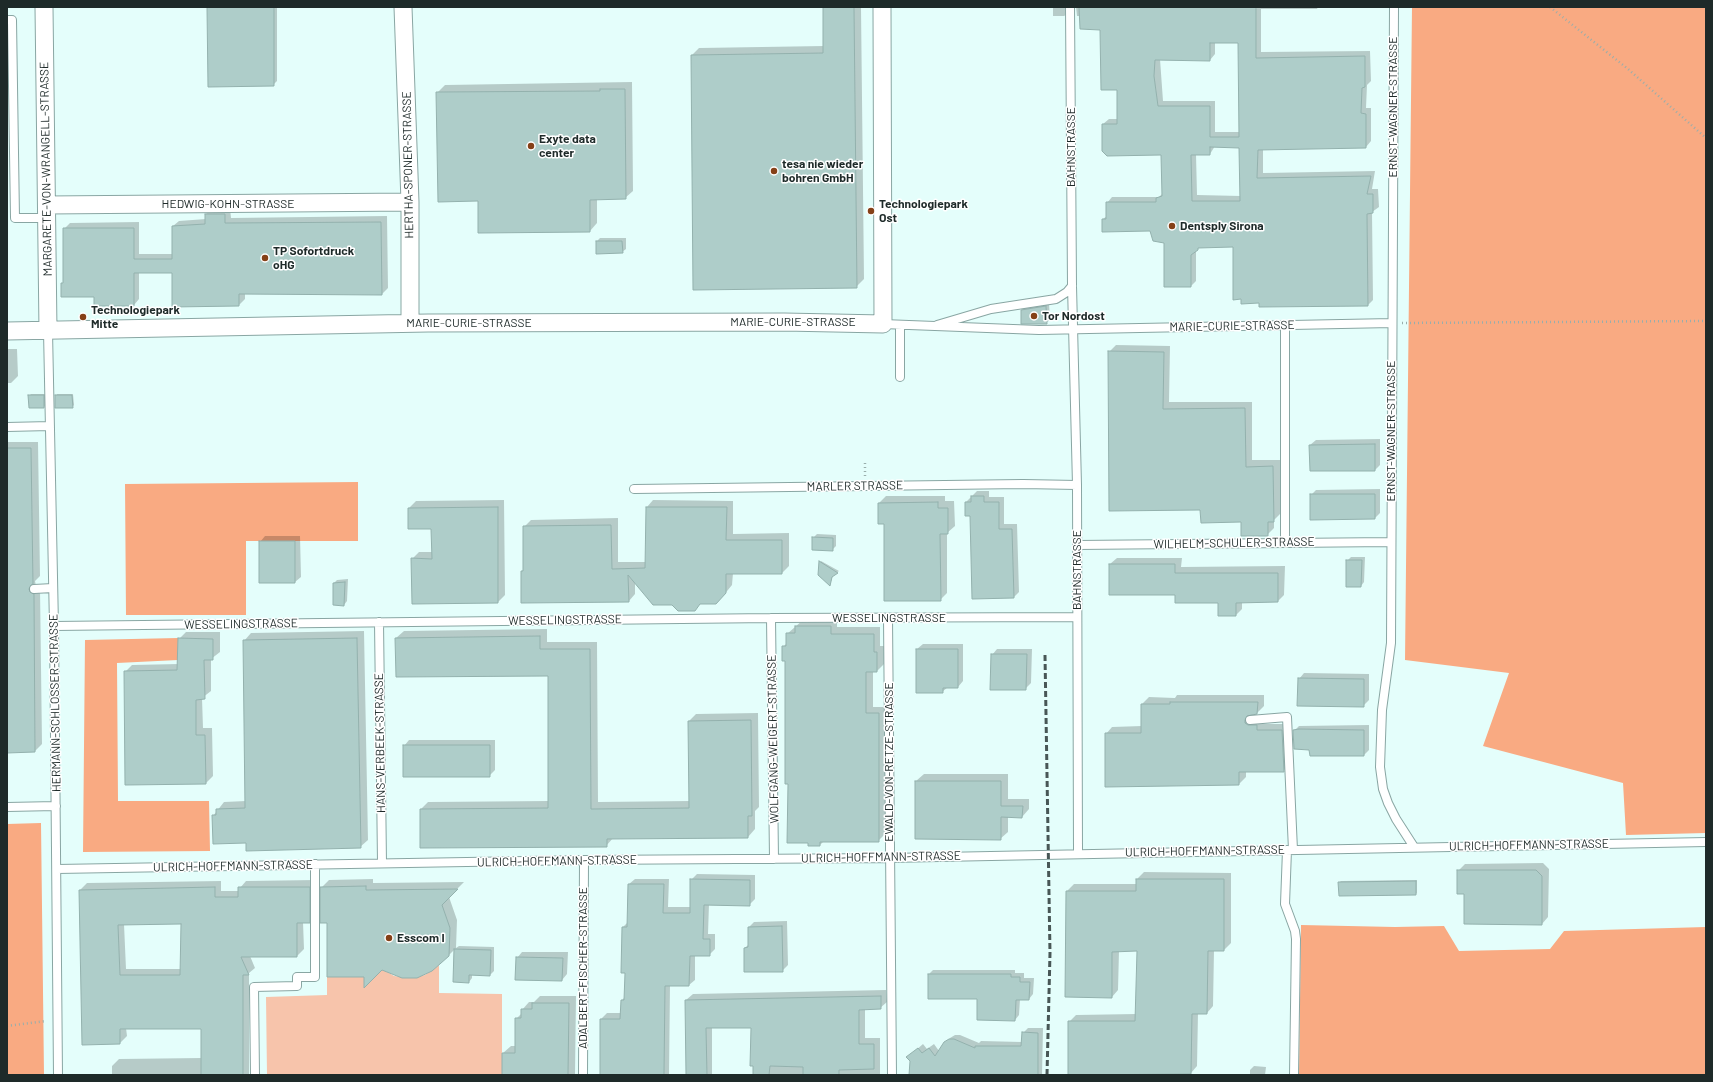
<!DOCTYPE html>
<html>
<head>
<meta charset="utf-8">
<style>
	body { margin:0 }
	#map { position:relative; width:1713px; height:1082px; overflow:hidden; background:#e4fefb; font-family:Barlow,sans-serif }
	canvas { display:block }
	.frame { position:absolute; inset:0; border:8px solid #1e2a29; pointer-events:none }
</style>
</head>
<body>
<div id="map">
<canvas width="1713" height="1082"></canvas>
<div class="frame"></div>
</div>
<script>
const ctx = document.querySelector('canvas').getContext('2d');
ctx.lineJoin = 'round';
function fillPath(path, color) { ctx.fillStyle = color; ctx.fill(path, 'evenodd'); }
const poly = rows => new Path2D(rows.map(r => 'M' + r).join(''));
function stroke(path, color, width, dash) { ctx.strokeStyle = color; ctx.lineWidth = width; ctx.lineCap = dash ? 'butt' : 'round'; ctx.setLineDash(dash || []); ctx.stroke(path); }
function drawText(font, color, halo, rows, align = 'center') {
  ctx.font = font + ' Barlow,sans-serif'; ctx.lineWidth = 3; ctx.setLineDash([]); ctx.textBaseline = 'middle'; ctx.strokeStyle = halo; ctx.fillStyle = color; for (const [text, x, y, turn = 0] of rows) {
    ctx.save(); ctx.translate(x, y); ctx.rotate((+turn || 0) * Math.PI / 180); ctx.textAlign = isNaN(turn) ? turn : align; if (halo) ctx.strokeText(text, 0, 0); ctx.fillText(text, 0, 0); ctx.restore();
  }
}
const green = poly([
	[439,965,439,993,502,994,502,1075,267,1075,266,997,327,995,327,977,364,977,364,988,383,969,394,976,410,978,425,975]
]);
const forest = poly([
	[1412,7,1706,7,1706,833,1626,835,1623,783,1483,746,1509,673,1405,660],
	[358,482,358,541,246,541,246,615,126,615,125,484],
	[178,638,178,660,117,663,118,801,209,801,210,851,83,852,85,640],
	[41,823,44,1075,7,1075,7,824],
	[1301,925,1395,927,1444,926,1459,951,1550,949,1564,931,1706,927,1706,1075,1299,1075]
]);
const shadow = poly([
	[208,7,277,7,277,81,273,85],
	[824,7,861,7,864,279,856,287,694,289,692,55,699,48,824,46],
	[1053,7,1066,7,1066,15,1064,16,1053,16],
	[1076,7,1318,7,1317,9,1261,9,1261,52,1370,51,1371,81,1367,85,1366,108,1371,108,1371,141,1366,147,1263,148,1263,173,1375,171,1372,189,1378,189,1379,207,1372,212,1373,300,1368,305,1260,302,1234,246,1200,247,1196,250,1196,281,1191,286,1165,242,1150,230,1103,219,1107,216,1107,203,1112,197,1159,197,1163,193,1162,154,1103,124,1109,119,1118,119,1118,89,1101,29,1080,16,1077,16],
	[1215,42,1239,42,1240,132,1215,132,1215,101,1163,101,1160,59,1210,60,1215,54],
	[1215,146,1240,147,1241,196,1197,195,1196,154,1210,154],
	[632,82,633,191,625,198,597,199,597,223,590,231,479,200,437,93,445,85],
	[211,208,230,208,231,218,387,216,388,288,382,294,245,293,245,299,239,305,173,306,173,272,139,272,139,299,134,305,95,296,64,282,64,229,70,223,139,222,139,254,173,254,173,226,179,221,206,219,206,214],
	[600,238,626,238,626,249,622,252,597,241],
	[7,268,8,268,8,297,7,298],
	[1049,303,1050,320,1046,323,1022,310,1025,307],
	[1116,345,1170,346,1169,402,1252,402,1252,460,1280,460,1280,514,1274,520,1274,528,1267,535,1242,521,1201,509,1109,352],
	[7,349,17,349,18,376,11,383,7,383],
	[31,394,45,394,45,406,44,407,29,396],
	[57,394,73,394,74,405,72,407,56,396],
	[1380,439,1380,465,1375,470,1311,470,1310,445,1316,440],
	[7,442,38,442,40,576,35,581,36,586,40,588,42,744,35,751,7,752],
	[1380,489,1380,513,1375,518,1311,495,1316,490],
	[977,491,989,491,989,497,1004,497,1004,524,1017,524,1019,592,1014,597,971,515,966,515,966,502],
	[886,496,945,496,945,501,954,501,955,526,947,533,947,593,940,600,885,523,879,523,879,503],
	[504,500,505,595,498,602,412,559,419,552,433,552,432,528,409,508,416,501],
	[653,500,733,501,733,534,789,533,789,566,782,573,733,573,732,585,723,596,701,603,694,610,673,604,635,582,635,594,629,601,522,571,524,569,524,527,531,520,618,518,618,562,646,562,647,507],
	[817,534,836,535,836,546,832,550,813,538],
	[265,536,300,536,301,577,295,582,260,582,260,542],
	[1351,557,1365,557,1364,582,1361,586,1347,561],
	[1117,558,1182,558,1181,567,1285,566,1284,595,1278,601,1242,602,1242,609,1236,615,1219,602,1176,594,1110,564],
	[821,561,839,571,833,575,830,585,820,562],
	[348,579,347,601,344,605,334,583,337,580],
	[803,620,837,620,837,627,880,627,880,646,884,646,884,664,877,671,873,671,873,707,886,707,885,834,878,841,824,841,820,845,783,647,787,643,787,634],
	[547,629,547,642,597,642,598,802,690,801,689,721,696,714,758,713,759,807,755,811,755,829,748,837,614,837,606,846,421,809,428,802,549,801,549,675,396,638,404,631],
	[364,631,368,840,360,847,247,842,213,816,224,802,246,801,244,641,251,633],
	[186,632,220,632,220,652,211,659,211,691,202,698,203,728,212,728,213,776,206,783,125,672,132,665,179,664,179,639],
	[923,644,963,644,963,681,958,687,948,687,942,692,917,649],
	[997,649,1032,649,1031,683,1025,689,992,655],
	[1304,673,1369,674,1369,700,1363,706,1299,679],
	[1177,695,1264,695,1264,706,1257,713,1251,714,1255,719,1263,719,1263,724,1288,724,1290,764,1283,771,1246,771,1246,777,1239,784,1106,734,1112,727,1142,726,1142,704,1149,697,1175,698],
	[1369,725,1369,750,1364,755,1294,731,1299,726],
	[409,740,495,740,495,770,489,776,404,746],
	[924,774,1008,774,1008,799,1029,799,1029,809,1022,817,1008,817,1008,832,1000,839,916,781],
	[1543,863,1549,869,1548,917,1542,924,1465,893,1458,871,1465,864],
	[1144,872,1231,873,1231,943,1224,950,1214,950,1213,1006,1207,1013,1198,1013,1197,1066,1191,1073,1186,1073,1186,1075,1069,1075,1069,1022,1076,1015,1136,1014,1138,950,1119,951,1118,990,1112,997,1067,891,1074,884,1137,884,1137,879],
	[697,874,755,875,755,899,749,905,709,904,708,934,715,934,715,949,709,955,695,955,695,980,689,985,670,985,669,1075,601,1075,601,1019,607,1013,621,1013,622,1000,625,997,626,972,623,927,629,921,629,884,635,879,669,879,668,907,691,907,691,880],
	[373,879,373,883,464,882,449,897,457,920,456,948,459,946,494,947,494,971,490,975,472,974,472,978,469,982,454,981,455,949,449,955,382,969,365,976,328,922,322,887,329,880],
	[316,880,316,915,309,922,303,922,304,949,297,956,250,956,255,968,249,973,249,1075,112,1075,112,1066,119,1059,202,1058,202,1028,126,1028,127,1036,120,1043,83,1044,80,890,87,883,221,881,221,891,239,891,240,888,246,881],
	[182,923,181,969,126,969,124,924],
	[1417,880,1417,893,1416,894,1339,883,1341,881],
	[787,921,788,965,782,971,745,948,749,944,749,927,754,922],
	[522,952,568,952,567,974,562,980,517,958],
	[933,970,1015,970,1015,973,1024,973,1024,978,1034,978,1033,994,1029,999,1020,999,1019,1015,1015,1020,978,998,929,974],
	[886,990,887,1002,880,1008,865,1009,865,1038,880,1038,880,1075,754,1075,752,1027,712,1027,712,1075,687,1075,686,1000,693,994],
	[540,996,576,996,575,1075,503,1075,503,1053,511,1046,516,1046,516,1019,522,1013,522,1010,529,1002,534,1002],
	[1028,1028,1043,1028,1042,1075,910,1075,911,1061,908,1057,923,1044,927,1049,934,1044,939,1051,950,1038,955,1035,960,1035,979,1043,981,1041,1022,1042,1023,1033],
	[1254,1066,1266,1067,1265,1075,1250,1075,1250,1070]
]);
const building = poly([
	[207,7,274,7,274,86,208,87,207,7],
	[823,7,854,7,857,288,693,290,691,55,823,53,823,7],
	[1079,7,1256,7,1256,58,1365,56,1365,87,1362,88,1361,113,1366,114,1366,148,1258,150,1257,178,1371,176,1367,194,1373,194,1373,213,1367,214,1368,306,1259,307,1259,303,1241,304,1241,299,1233,300,1233,247,1198,248,1198,250,1191,255,1191,287,1164,287,1164,243,1153,241,1150,231,1102,232,1102,219,1106,219,1106,202,1156,202,1156,198,1162,196,1161,155,1107,156,1102,151,1102,124,1117,124,1117,90,1101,90,1100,30,1080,29,1079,7],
	[1210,43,1238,43,1239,137,1210,137,1210,106,1158,106,1154,76,1155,60,1210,61,1210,43],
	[1210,147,1239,148,1240,201,1192,201,1191,155,1210,155,1210,147],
	[600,89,625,89,626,199,590,200,590,232,478,233,478,201,438,202,436,92,600,91,600,89],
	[205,214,225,214,225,223,381,222,382,295,239,294,239,306,172,307,172,273,134,273,134,306,94,306,94,297,61,297,61,283,63,283,63,228,134,228,134,259,172,259,172,226,205,224,205,214],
	[596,241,622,241,623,253,596,254,596,241],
	[1046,306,1047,324,1021,324,1021,310,1046,306],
	[1108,351,1164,352,1163,409,1245,408,1246,467,1273,466,1274,522,1268,522,1268,536,1241,536,1241,522,1201,523,1200,510,1109,511,1108,351],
	[28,395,44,395,44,408,29,408,28,395],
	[55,395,72,395,73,408,55,408,55,395],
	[1375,444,1375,471,1310,471,1309,445,1375,444],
	[7,448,31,448,33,584,31,585,29,589,30,592,34,594,35,752,7,753,7,448],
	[1310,494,1375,494,1375,519,1310,520,1310,494],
	[971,496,984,496,984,502,999,502,999,529,1012,529,1014,598,972,599,970,516,965,516,965,502,971,502,971,496],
	[938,502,938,508,948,508,948,534,940,534,941,601,884,601,884,524,878,524,878,503,938,502],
	[498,507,498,603,412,604,411,558,432,559,431,529,408,529,408,508,498,507],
	[646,507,727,507,726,540,782,540,782,574,726,574,726,593,716,604,700,604,695,611,678,611,672,605,653,605,628,575,629,602,521,603,521,571,523,571,523,526,611,525,612,569,645,568,646,507],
	[812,537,833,538,833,551,812,550,812,537],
	[259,541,295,541,295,583,259,583,259,541],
	[1346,560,1362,560,1361,587,1346,587,1346,560],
	[819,561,838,573,832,577,830,586,818,575,819,561],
	[1109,564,1175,564,1175,573,1278,573,1278,602,1236,603,1236,616,1218,616,1218,603,1175,603,1175,595,1109,595,1109,564],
	[345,582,344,606,333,605,333,583,345,582],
	[795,626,831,626,831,634,874,634,874,652,877,652,877,672,866,672,866,713,879,713,879,842,820,842,820,846,808,846,808,843,787,843,788,784,785,784,785,661,782,661,782,646,786,646,786,633,795,633,795,626],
	[540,636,540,649,590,649,591,809,689,808,688,721,751,720,752,816,748,816,748,838,607,839,607,847,420,848,420,809,548,808,548,676,396,677,395,638,540,636],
	[178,638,213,639,213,660,204,660,205,699,196,700,196,735,205,735,206,784,125,785,124,671,177,670,178,638],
	[357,638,361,848,246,851,246,843,213,844,212,815,216,815,216,809,245,808,243,640,357,638],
	[916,649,958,649,958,688,943,688,943,693,916,693,916,649],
	[991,654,1027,654,1026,690,990,690,991,654],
	[1298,678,1364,679,1364,707,1297,706,1298,678],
	[1170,702,1258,702,1257,714,1247,716,1245,720,1245,723,1248,725,1257,725,1257,730,1282,730,1284,772,1239,772,1239,785,1105,787,1105,733,1141,733,1141,704,1170,704,1170,702],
	[1299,729,1364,730,1364,756,1310,756,1309,750,1294,749,1293,730,1299,729],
	[403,745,490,745,490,777,403,777,403,745],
	[915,781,1001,781,1001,806,1023,806,1022,818,1001,817,1001,840,915,839,915,781],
	[1457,870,1536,870,1542,876,1542,925,1464,924,1464,894,1457,894,1457,870],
	[690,879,750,880,750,906,704,905,703,939,710,939,710,956,690,956,689,986,665,986,664,1075,600,1075,600,1019,620,1019,621,1000,624,1000,625,973,621,973,622,927,627,927,628,884,664,884,663,913,690,913,690,879],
	[1136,879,1224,879,1224,951,1208,951,1207,1014,1192,1014,1191,1074,1068,1075,1068,1021,1135,1021,1137,951,1112,952,1112,998,1065,997,1066,891,1136,891,1136,879],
	[1416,881,1416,895,1339,896,1338,882,1416,881],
	[366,886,366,890,458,889,442,905,450,928,449,956,432,971,417,978,402,978,382,970,364,988,364,977,327,977,327,923,320,923,320,887,366,886],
	[215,887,215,897,238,897,238,887,310,887,310,923,297,923,297,957,241,957,249,975,243,975,243,1075,201,1075,201,1029,120,1029,120,1044,82,1045,79,890,215,887],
	[181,924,180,975,120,975,118,925,181,924],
	[782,926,783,972,744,972,744,948,748,947,748,927,782,926],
	[454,949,491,950,490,976,469,975,469,983,453,982,454,949],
	[516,957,563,958,562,981,515,980,516,957],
	[928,974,1011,974,1011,977,1020,977,1020,982,1030,982,1029,1000,1016,1000,1015,1021,977,1020,977,999,928,999,928,974],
	[881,996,881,1009,859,1010,859,1044,874,1044,874,1069,839,1070,839,1075,803,1075,803,1067,770,1066,769,1075,753,1075,753,1066,750,1066,751,1028,706,1028,707,1075,686,1075,685,1000,881,996],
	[532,1003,569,1003,568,1075,502,1075,502,1053,515,1053,515,1018,521,1018,521,1009,532,1009,532,1003],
	[1022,1032,1038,1033,1038,1075,909,1075,910,1061,906,1057,918,1048,922,1053,929,1048,935,1056,944,1042,949,1039,954,1039,975,1048,975,1046,1021,1046,1022,1032]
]);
const path = poly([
	[1550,7,1628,69,1706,138],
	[1402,323,1706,321],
	[865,463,865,476],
	[7,1026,46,1021]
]);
const service = poly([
	[1070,7,1072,286,1077,485,1078,854],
	[1394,7,1391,643,1382,710,1380,767,1383,789,1388,803,1396,819,1414,847],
	[7,20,12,20,15,218,47,218],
	[883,324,1039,330,1392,323],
	[900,325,900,377],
	[937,325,991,309,1056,299,1067,292,1072,286],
	[1285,325,1285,543],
	[48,331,54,626,58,1075],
	[7,427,50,426],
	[634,489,1023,484,1077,485],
	[1077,545,1391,542],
	[34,589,53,588],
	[771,618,774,859],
	[888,618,892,1075],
	[379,622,382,863],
	[54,626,771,618,1077,617],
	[1250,720,1287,717,1293,850],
	[7,807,56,806],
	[1287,850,1285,904,1295,931,1296,939,1294,1075],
	[57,869,584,860,889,858,1706,842],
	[255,1075,254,987,297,986,297,977,315,977,315,864],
	[583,1075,584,860]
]);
const minor = poly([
	[44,7,48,331],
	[403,7,410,202,410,323],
	[47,205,410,202],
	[7,331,428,323,784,322,883,324,882,7]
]);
const rail = poly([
	[1045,655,1050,953,1047,1075]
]);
const markers = [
	[531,146,4,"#854017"],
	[774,171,4,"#854017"],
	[871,211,4,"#854017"],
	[1172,226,4,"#854017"],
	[265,258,4,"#854017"],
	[1034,316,4,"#854017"],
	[83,317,4,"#854017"],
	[389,938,4,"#854017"]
];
const streetNames = [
	["ERNST-WAGNER-STRASSE",1393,107,-90],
	["BAHNSTRASSE",1071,147,-90],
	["HERTHA-SPONER-STRASSE",408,165,-91],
	["MARGARETE-VON-WRANGELL-STRASSE",46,169,-91],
	["HEDWIG-KOHN-STRASSE",228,204],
	["MARIE-CURIE-STRASSE",793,322],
	["MARIE-CURIE-STRASSE",469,323],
	["MARIE-CURIE-STRASSE",1232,326,-1],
	["ERNST-WAGNER-STRASSE",1391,431,-90],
	["MARLER STRASSE",855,486,-1],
	["WILHELM-SCHULER-STRASSE",1234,543,-1],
	["BAHNSTRASSE",1077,570,-90],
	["WESSELINGSTRASSE",889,618],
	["WESSELINGSTRASSE",565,620,-1],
	["WESSELINGSTRASSE",241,624,-1],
	["HERMANN-SCHLOSSER-STRASSE",55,703,-91],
	["WOLFGANG-WEIGERT-STRASSE",773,739,-91],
	["HANS-VERBEEK-STRASSE",380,743,-91],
	["EWALD-VON-RETZE-STRASSE",889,762,-90],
	["ULRICH-HOFFMANN-STRASSE",1529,845,-1],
	["ULRICH-HOFFMANN-STRASSE",1205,851,-1],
	["ULRICH-HOFFMANN-STRASSE",881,857,-1],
	["ULRICH-HOFFMANN-STRASSE",557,861,-1],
	["ULRICH-HOFFMANN-STRASSE",233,866,-1],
	["ADALBERT-FISCHER-STRASSE",583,968,-90]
];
const poiNames = [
	["Exyte data",539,139],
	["center",539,153],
	["tesa nie wieder",782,164],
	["bohren GmbH",782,178],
	["Technologiepark",879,204],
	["Ost",879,218],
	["Dentsply Sirona",1180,226],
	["TP Sofortdruck",273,251],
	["oHG",273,265],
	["Technologiepark",91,310],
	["Mitte",91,324],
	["Tor Nordost",1042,316],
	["Esscom I",397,938]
];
fillPath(green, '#f7c4ab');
fillPath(forest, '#f9aa82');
fillPath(shadow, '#0003');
fillPath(building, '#aecdc9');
stroke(building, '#93b1ad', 1);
stroke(service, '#89a6a3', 10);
stroke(minor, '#89a6a3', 19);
stroke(path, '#99aeab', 2.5, [1, 3]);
stroke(service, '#fff', 8);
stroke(minor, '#fff', 17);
stroke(rail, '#485756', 3, [6, 3]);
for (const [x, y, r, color] of markers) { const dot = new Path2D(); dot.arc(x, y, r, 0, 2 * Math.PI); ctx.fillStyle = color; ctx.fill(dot); stroke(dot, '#fff', 1.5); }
drawText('12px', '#1e2a29', '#fff', streetNames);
drawText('bold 12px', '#1e2a29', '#fff', poiNames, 'left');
</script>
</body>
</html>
